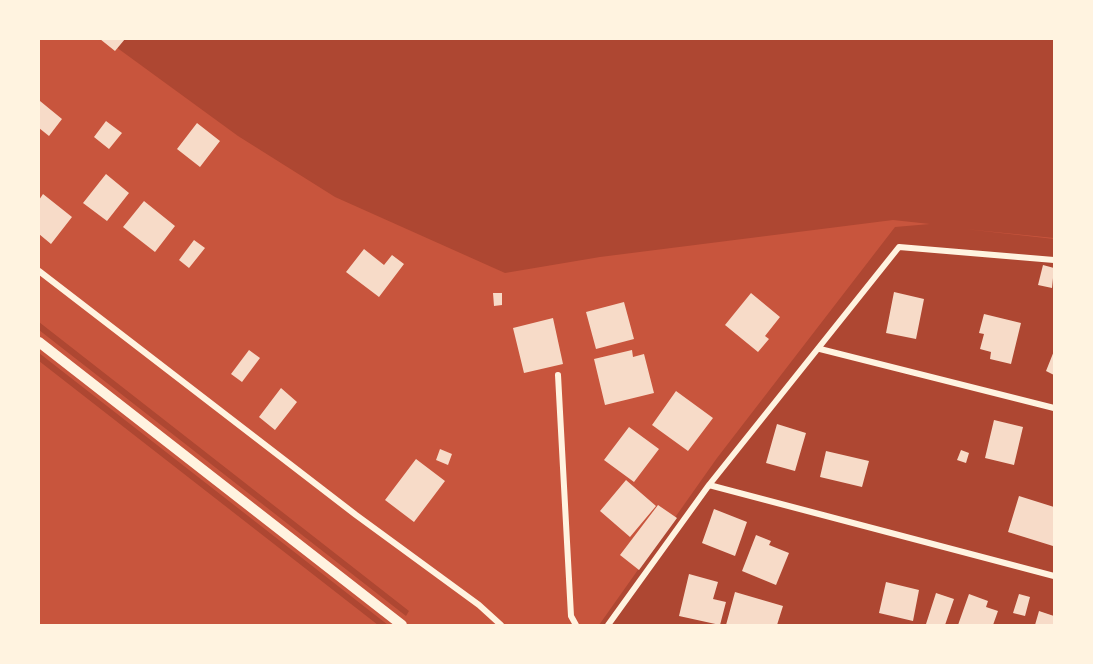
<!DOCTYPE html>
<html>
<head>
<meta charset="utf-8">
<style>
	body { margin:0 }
	#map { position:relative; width:1093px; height:664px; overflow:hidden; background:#c8553d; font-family:"Source Sans 3",sans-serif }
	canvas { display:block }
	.frame { position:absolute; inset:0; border:40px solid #fff3e0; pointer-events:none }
</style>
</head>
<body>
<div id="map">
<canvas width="1093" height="664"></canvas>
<div class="frame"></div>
</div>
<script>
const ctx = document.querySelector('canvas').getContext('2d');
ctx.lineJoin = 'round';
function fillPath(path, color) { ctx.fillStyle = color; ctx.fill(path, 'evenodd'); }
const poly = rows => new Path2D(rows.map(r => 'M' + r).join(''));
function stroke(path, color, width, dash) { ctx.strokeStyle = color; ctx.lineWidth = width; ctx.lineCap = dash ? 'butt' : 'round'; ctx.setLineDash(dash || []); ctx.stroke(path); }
const green = poly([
	[105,39,1054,39,1054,238,965,229,1054,239,1054,625,599,625,717,458,895,227,930,224,893,220,600,257,505,273,335,197,238,136],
	[39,322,409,611,406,616,39,330],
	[39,353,388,625,378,625,39,361]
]);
const building = poly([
	[100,39,125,39,115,51],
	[40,101,62,119,49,136,39,128],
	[106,121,122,133,109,149,94,137],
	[197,123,220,141,200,167,177,149],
	[106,174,129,193,107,221,83,203],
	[43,194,72,217,51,244,39,234,39,200],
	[144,201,175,226,155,252,123,227],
	[194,240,205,248,189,268,179,260],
	[364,249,384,265,392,255,404,264,379,297,346,272],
	[1043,265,1054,268,1052,288,1038,285],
	[894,292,924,299,916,339,886,333],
	[493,293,502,293,502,305,494,306],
	[751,293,780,317,765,336,769,339,758,352,725,325],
	[624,302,634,339,596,349,586,312],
	[984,314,1021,323,1011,364,990,359,991,352,980,349,984,334,979,333],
	[553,318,563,364,524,373,513,328],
	[249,350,260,358,242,382,231,374],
	[632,350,633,357,644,354,654,393,605,405,594,359],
	[1054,351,1054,375,1046,371],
	[281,388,297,402,275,430,259,417],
	[676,391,713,418,688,451,652,425],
	[994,420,1023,427,1014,465,985,458],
	[777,424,806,433,795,471,766,463],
	[629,427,659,449,634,482,604,460],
	[440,449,452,454,448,465,436,460],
	[961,450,969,453,966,463,957,460],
	[826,451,869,461,862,487,820,477],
	[416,459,445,481,414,522,385,500],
	[626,480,656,506,630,537,600,511],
	[1019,496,1054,507,1053,546,1008,532],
	[658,505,677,518,639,570,620,555],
	[714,509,747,522,735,556,702,543],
	[756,535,771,541,769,545,789,553,776,585,742,571],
	[689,574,718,582,713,599,726,602,720,625,679,616],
	[886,582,919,590,913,621,879,613],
	[735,592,783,606,777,625,726,625],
	[936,593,954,599,945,625,926,624],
	[969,594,988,601,986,607,998,611,993,625,958,625],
	[1019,594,1030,597,1025,616,1013,613],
	[1039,611,1054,616,1054,625,1035,625]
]);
const minor = poly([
	[39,271,356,515,479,605,501,625],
	[820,349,1054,408],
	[558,375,571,616,576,625],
	[709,485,1054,576],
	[608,625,709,485,899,247,1054,260]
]);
const tertiary = poly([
	[39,342,402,625]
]);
fillPath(green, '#ae4732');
fillPath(building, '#f7dbc8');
stroke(minor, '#fff3e0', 6);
stroke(tertiary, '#fff3e0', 10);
</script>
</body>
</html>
